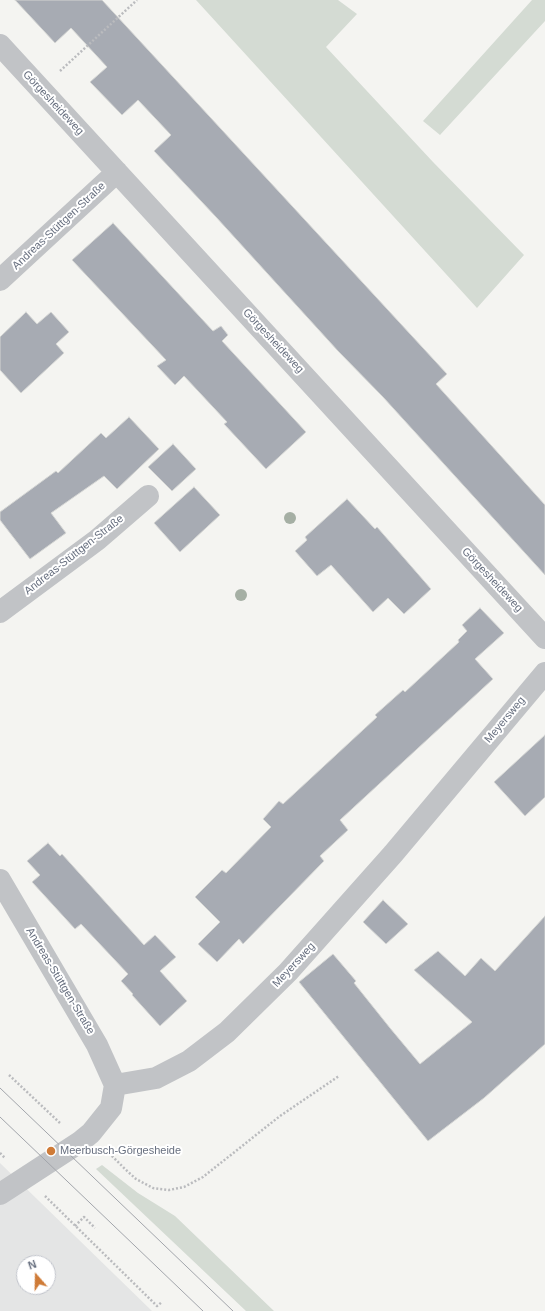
<!DOCTYPE html>
<html>
<head>
<meta charset="utf-8">
<style>
	body { margin:0 }
	#map { position:relative; width:545px; height:1311px; overflow:hidden; background:#f4f4f1; font-family:Arial,sans-serif }
	canvas { display:block }
	.north { position:absolute; left:16px; top:1255px; width:40px; height:40px; box-sizing:border-box; background:#fff; border:1px solid #c2c5cc; border-radius:50%; rotate:340deg; font-size:11px; font-weight:700; line-height:16px; text-align:center; color:#676f7f }
	.north::after { content:''; display:block; margin:auto; width:14px; height:18px; background:#cf7b37; clip-path:polygon(50% 0,100% 100%,50% 72%,0 100%) }
</style>
</head>
<body>
<div id="map">
<canvas width="545" height="1311"></canvas>
<div class="north">N</div>
</div>
<script>
const ctx = document.querySelector('canvas').getContext('2d');
ctx.lineJoin = 'round';
function fillPath(path, color) { ctx.fillStyle = color; ctx.fill(path, 'evenodd'); }
const poly = rows => new Path2D(rows.map(r => 'M' + r).join(''));
function stroke(path, color, width, dash) { ctx.strokeStyle = color; ctx.lineWidth = width; ctx.lineCap = dash ? 'butt' : 'round'; ctx.setLineDash(dash || []); ctx.stroke(path); }
function drawText(font, color, halo, rows, align = 'center') {
  ctx.font = font + ' Arial,sans-serif'; ctx.lineWidth = 4; ctx.setLineDash([]); ctx.textBaseline = 'middle'; ctx.strokeStyle = halo; ctx.fillStyle = color; for (const [text, x, y, turn = 0] of rows) {
    ctx.save(); ctx.translate(x, y); ctx.rotate((+turn || 0) * Math.PI / 180); ctx.textAlign = isNaN(turn) ? turn : align; if (halo) ctx.strokeText(text, 0, 0); ctx.fillText(text, 0, 0); ctx.restore();
  }
}
const built = poly([
	[0,1163,152,1311,0,1311],
	[24,1263,48,1263,48,1287,24,1287]
]);
const green = poly([
	[196,0,338,0,357,14,326,47,433,162,524,255,477,308],
	[532,0,545,0,545,21,440,135,423,121],
	[102,1165,138,1193,175,1216,274,1311,246,1311,96,1169]
]);
const building = poly([
	[15,0,102,0,186,91,447,374,436,384,545,505,545,575,383,397,338,351,216,217,154,151,171,135,138,100,122,115,90,82,107,67,71,28,55,43,15,0],
	[113,223,213,331,221,326,228,335,222,341,306,432,266,469,224,424,227,422,184,376,175,385,157,366,166,360,72,260,113,223],
	[26,312,37,324,51,312,69,332,56,344,64,353,21,393,0,370,0,337,26,312],
	[129,417,159,449,117,489,104,476,51,513,66,533,30,559,0,520,0,512,56,471,58,473,101,433,106,438,129,417],
	[173,444,196,469,172,491,148,467,173,444],
	[194,487,220,515,180,552,154,523,194,487],
	[347,499,375,529,377,527,431,589,404,614,388,598,373,612,331,565,317,576,295,551,307,540,305,537,347,499],
	[480,608,504,633,475,659,493,679,340,820,348,830,320,856,324,861,243,944,239,939,217,962,198,944,220,922,195,897,222,870,226,873,271,827,263,819,279,801,283,804,377,717,375,715,403,690,405,692,459,642,458,640,467,631,462,625,480,608],
	[545,735,545,797,525,816,494,782,545,735],
	[48,843,60,856,62,854,144,945,155,935,176,957,160,971,187,1001,160,1026,132,995,133,994,121,981,128,974,81,924,75,929,32,882,40,875,27,861,48,843],
	[383,900,408,924,386,944,363,922,383,900],
	[545,916,545,1044,484,1098,428,1141,299,982,333,954,356,981,354,983,390,1028,420,1064,472,1022,414,970,438,951,465,976,481,958,495,971,545,916]
]);
const path = poly([
	[60,71,137,0],
	[9,1075,60,1123],
	[0,1153,5,1158],
	[109,1153,125,1169,136,1179,153,1188,169,1190,184,1187,203,1177,280,1116,339,1076],
	[45,1196,157,1306,162,1302],
	[75,1226,84,1217,95,1228]
]);
const minor = poly([
	[0,45,545,638],
	[0,280,117,172],
	[0,612,97,540,148,496],
	[0,880,97,1045,115,1085],
	[0,1194,80,1142,91,1133,111,1108,115,1085,156,1078,189,1061,227,1032,288,972,393,854,545,673]
]);
const tram = poly([
	[0,1088,233,1311],
	[0,1117,203,1311]
]);
const trees = [
	[290,518],
	[241,595]
];
const markers = [
	[51,1151,5,"#cf7b37"]
];
const streetNames = [
	["Görgesheideweg",53,103,47],
	["Andreas-Stüttgen-Straße",59,226,-43],
	["Görgesheideweg",273,341,47],
	["Andreas-Stüttgen-Straße",74,555,-38],
	["Görgesheideweg",492,580,47],
	["Meyersweg",505,720,-50],
	["Meyersweg",294,965,-47],
	["Andreas-Stüttgen-Straße",60,981,59]
];
const poiNames = [
	["Meerbusch-Görgesheide",60,1151]
];
fillPath(built, '#e4e5e5');
fillPath(green, '#d4dbd3');
fillPath(building, '#a7abb3');
stroke(building, '#d5d6d4', 1);
stroke(path, '#babbbe', 2.5, [2, 2]);
stroke(minor, '#c1c3c6', 22);
stroke(tram, '#a2a5ab', 1);
ctx.fillStyle = '#a5afa4';
for (const [x, y] of trees) { ctx.beginPath(); ctx.arc(x, y, 6, 0, 2 * Math.PI); ctx.fill(); }
for (const [x, y, r, color] of markers) { const dot = new Path2D(); dot.arc(x, y, r, 0, 2 * Math.PI); ctx.fillStyle = color; ctx.fill(dot); stroke(dot, '#fff', 1.5); }
drawText('11px', '#676f7f', '#fff', streetNames);
drawText('11px', '#676f7f', '#fff', poiNames, 'left');
</script>
</body>
</html>
